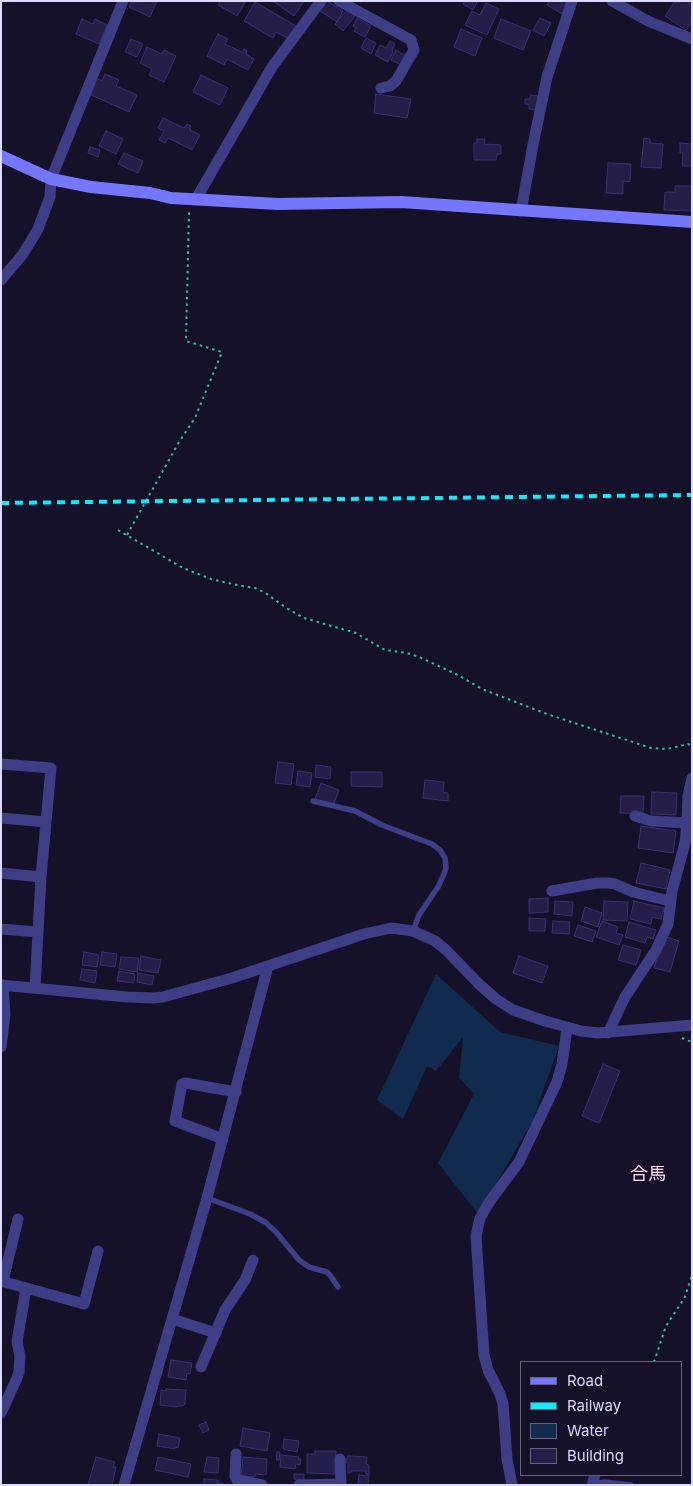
<!DOCTYPE html>
<html>
<head>
<meta charset="utf-8">
<style>
	body { margin:0 }
	#map { position:relative; width:693px; height:1486px; overflow:hidden; background:#141129; font-family:Inter,sans-serif }
	canvas { display:block }
	.frame { position:absolute; inset:0; border:2px solid #dcdafe; pointer-events:none }
	.legend { position:absolute; left:520px; top:1361px; width:162px; height:115px; box-sizing:border-box; background:#141129; border:1px solid #64617e; margin:0; padding:6px 9px; list-style:none; font-size:15px; color:#dcdafe }
	.legend li { display:flex; align-items:center; gap:10px; height:25px }
	.legend b { width:25px; border:1px solid #64617e }
</style>
</head>
<body>
<div id="map">
<canvas width="693" height="1486"></canvas>
<div class="frame"></div>
<ul class="legend">
<li><b style="height:6px;background:#7477fb"></b>Road</li>
<li><b style="height:6px;background:#0bedf9"></b>Railway</li>
<li><b style="height:14px;background:#102b4e"></b>Water</li>
<li><b style="height:14px;background:#241e49"></b>Building</li>
</ul>
</div>
<script>
const ctx = document.querySelector('canvas').getContext('2d');
ctx.lineJoin = 'round';
function fillPath(path, color) { ctx.fillStyle = color; ctx.fill(path, 'evenodd'); }
const poly = rows => new Path2D(rows.map(r => 'M' + r).join(''));
function stroke(path, color, width, dash) { ctx.strokeStyle = color; ctx.lineWidth = width; ctx.lineCap = dash ? 'butt' : 'round'; ctx.setLineDash(dash || []); ctx.stroke(path); }
function drawText(font, color, halo, rows, align = 'center') {
  ctx.font = font + ' Inter,"Noto Sans JP",sans-serif'; ctx.lineWidth = 5; ctx.setLineDash([]); ctx.textBaseline = 'middle'; ctx.strokeStyle = halo; ctx.fillStyle = color; for (const [text, x, y, turn = 0] of rows) {
    ctx.save(); ctx.translate(x, y); ctx.rotate((+turn || 0) * Math.PI / 180); ctx.textAlign = isNaN(turn) ? turn : align; if (halo) ctx.strokeText(text, 0, 0); ctx.fillText(text, 0, 0); ctx.restore();
  }
}
const water = poly([
	[436,974,500,1032,559,1046,532,1122,478,1214,438,1163,474,1094,459,1078,463,1037,436,1071,427,1066,403,1119,377,1100]
]);
const building = poly([
	[132,1,157,1,150,17,129,7,132,1],
	[220,1,246,1,237,16,218,5,220,1],
	[273,1,304,1,294,16,273,1],
	[327,1,343,11,337,22,320,11,327,1],
	[465,1,478,1,473,10,463,4,465,1],
	[549,1,575,1,566,16,547,5,549,1],
	[675,1,687,1,692,5,692,22,686,30,665,16,675,1],
	[255,2,296,26,289,39,276,32,273,38,244,21,255,2],
	[486,3,499,9,487,35,465,25,472,11,480,15,486,3],
	[347,10,355,16,343,31,335,24,347,10],
	[357,18,371,26,365,37,354,31,356,28,353,26,357,18],
	[540,18,551,23,544,36,533,30,540,18],
	[82,19,93,24,95,19,107,25,99,44,76,34,82,19],
	[501,19,531,31,523,50,494,38,501,19],
	[461,29,482,38,475,56,454,47,461,29],
	[218,34,228,39,225,44,242,52,244,49,247,51,246,54,254,59,248,70,227,59,224,65,207,56,218,34],
	[366,38,376,43,371,54,361,48,366,38],
	[131,39,143,44,137,57,125,52,131,39],
	[390,41,395,44,392,50,393,52,388,62,375,55,380,45,386,48,390,41],
	[147,47,162,54,164,50,176,56,164,82,149,75,152,69,140,63,147,47],
	[396,50,406,56,401,65,391,60,396,50],
	[105,74,119,80,116,86,137,95,129,112,89,94,96,78,102,81,105,74],
	[201,75,228,88,220,105,193,92,201,75],
	[376,94,411,99,407,118,374,113,376,94],
	[531,95,538,96,537,110,529,109,529,104,525,104,525,99,530,99,531,95],
	[163,118,184,128,187,124,191,126,190,130,200,135,192,150,168,138,165,143,159,140,164,131,158,128,163,118],
	[106,131,123,139,116,154,99,146,106,131],
	[644,138,650,139,650,143,663,144,661,168,641,167,644,138],
	[477,139,485,139,484,144,501,145,501,154,497,154,496,160,474,160,474,143,477,143,477,139],
	[680,143,692,144,692,166,682,166,683,153,680,153,680,143],
	[90,147,100,150,98,157,88,153,90,147],
	[124,153,143,161,138,173,118,164,124,153],
	[608,163,631,164,630,182,623,181,623,194,606,193,608,163],
	[675,186,692,186,691,211,664,210,665,192,675,192,675,186],
	[278,762,294,764,291,785,275,783,278,762],
	[316,765,331,767,330,779,315,777,316,765],
	[298,771,312,773,310,787,296,785,298,771],
	[351,772,382,772,382,787,351,786,351,772],
	[425,780,444,782,443,792,448,793,448,801,423,798,425,780],
	[321,783,339,790,333,806,315,799,321,783],
	[652,792,677,793,676,815,651,814,652,792],
	[621,796,644,796,643,814,620,813,621,796],
	[641,826,676,831,673,853,638,848,641,826],
	[641,863,670,870,666,889,636,883,641,863],
	[548,898,548,912,529,913,529,899,548,898],
	[555,901,573,902,572,916,554,914,555,901],
	[604,901,628,902,627,921,603,920,604,901],
	[634,901,664,908,661,919,652,917,651,924,630,919,634,901],
	[585,907,602,913,598,927,581,921,585,907],
	[529,918,546,919,545,931,529,931,529,918],
	[553,921,570,922,569,934,552,933,553,921],
	[602,921,618,927,616,933,623,935,619,945,596,937,602,921],
	[629,922,656,930,653,939,647,937,645,943,625,937,629,922],
	[578,925,596,931,592,942,574,936,578,925],
	[664,936,679,941,670,972,654,968,664,936],
	[623,945,641,950,636,965,618,960,623,945],
	[84,952,99,955,97,967,82,965,84,952],
	[102,952,117,954,115,967,100,965,102,952],
	[141,956,161,960,158,973,139,970,141,956],
	[519,956,548,966,542,983,513,973,519,956],
	[121,957,139,958,137,972,119,969,121,957],
	[82,969,97,971,95,983,80,980,82,969],
	[119,971,135,974,134,983,117,981,119,971],
	[138,973,154,976,152,985,137,982,138,973],
	[603,1064,620,1071,599,1123,582,1116,603,1064],
	[171,1360,192,1363,190,1374,187,1373,186,1380,168,1377,171,1360],
	[166,1389,186,1390,185,1404,183,1406,178,1406,177,1407,160,1405,161,1390,166,1391,166,1389],
	[206,1422,209,1430,203,1433,199,1425,206,1422],
	[243,1428,270,1433,267,1451,240,1446,243,1428],
	[159,1434,180,1438,178,1448,175,1447,175,1449,157,1446,159,1434],
	[284,1439,299,1441,297,1452,283,1449,284,1439],
	[315,1451,336,1451,335,1474,307,1473,307,1454,315,1454,315,1451],
	[277,1452,280,1452,279,1460,276,1460,277,1452],
	[281,1455,299,1457,298,1459,301,1459,300,1465,296,1464,295,1469,280,1467,281,1455],
	[348,1456,367,1457,366,1464,369,1465,369,1475,366,1474,366,1471,352,1471,351,1473,348,1473,348,1463,346,1462,346,1459,347,1459,348,1456],
	[96,1457,115,1462,113,1467,116,1467,112,1485,88,1485,96,1457],
	[158,1457,191,1464,188,1477,155,1470,158,1457],
	[207,1457,219,1458,218,1473,204,1472,207,1457],
	[243,1457,267,1459,266,1475,255,1474,255,1477,241,1476,243,1457],
	[294,1474,304,1474,304,1480,294,1479,294,1474],
	[359,1475,369,1476,368,1485,358,1484,359,1475],
	[204,1479,218,1480,218,1483,223,1483,223,1485,204,1485,204,1479]
]);
const path = poly([
	[118,530,183,568,211,579,237,585,255,588,264,592,285,607,304,618,356,633,385,650,407,653,419,657,456,674,482,689,547,714,651,748,667,749,688,744,692,746],
	[127,535,179,442,195,418,222,352,186,341,189,212],
	[682,1038,692,1042],
	[654,1362,666,1326,685,1297,692,1275]
]);
const lane = poly([
	[313,801,355,811,382,825,432,844,440,850,445,858,446,868,444,874,438,887,419,915,413,931],
	[207,1198,250,1214,265,1222,276,1232,299,1260,309,1267,327,1272,330,1275,338,1287],
	[593,1483,605,1482,631,1485]
]);
const street = poly([
	[339,1,411,40,414,50,396,81,390,86,381,88],
	[612,1,648,21,692,39],
	[196,199,272,67,321,1],
	[521,211,533,145,547,77,572,1],
	[1,280,23,254,38,229,50,197,51,179,123,1],
	[1,764,51,768,41,877,35,988],
	[635,816,651,821,687,823],
	[1,818,46,822],
	[1,873,41,877],
	[552,891,597,883,608,883,615,884,633,892,670,901],
	[1,929,38,932],
	[1,985,127,997,153,998,163,997,232,978,364,934,391,928,413,931,435,941,446,950,480,985,496,999,513,1010,545,1021,581,1031,598,1033,692,1025],
	[608,1033,625,997,656,950,668,924,672,891,685,843,687,823,688,796,692,778],
	[1,1047,5,1014,3,985],
	[223,1139,175,1121,182,1084,185,1083,236,1092],
	[1,1281,84,1304,98,1251],
	[3,1281,18,1219],
	[172,1319,216,1333],
	[201,1367,225,1310,245,1280,253,1260],
	[1,1413,17,1378,19,1372,20,1356,17,1342,26,1288],
	[236,1454,235,1476,237,1480,262,1485],
	[340,1459,341,1485],
	[124,1485,207,1198,268,966],
	[299,1485,341,1484],
	[512,1485,507,1459,503,1404,500,1394,488,1370,484,1355,476,1236,480,1218,490,1201,519,1162,557,1082,562,1064,567,1028],
	[592,1485,595,1475]
]);
const secondary = poly([
	[1,156,51,179,91,187,150,193,171,198,278,204,401,202,692,222]
]);
const rail = poly([
	[1,503,692,495]
]);
const quarterNames = [
	["合馬",648,1175]
];
fillPath(water, '#102b4e');
fillPath(building, '#241e49');
stroke(building, '#3a3075', 1);
stroke(path, '#34b8a9', 2, [2.5, 4]);
stroke(lane, '#3d3e86', 5.5);
stroke(street, '#3d3e86', 11);
stroke(secondary, '#7477fb', 12);
stroke(rail, '#0bedf9', 4, [8, 6]);
drawText('18px', '#fedcf3', '#141129', quarterNames);
</script>
</body>
</html>
